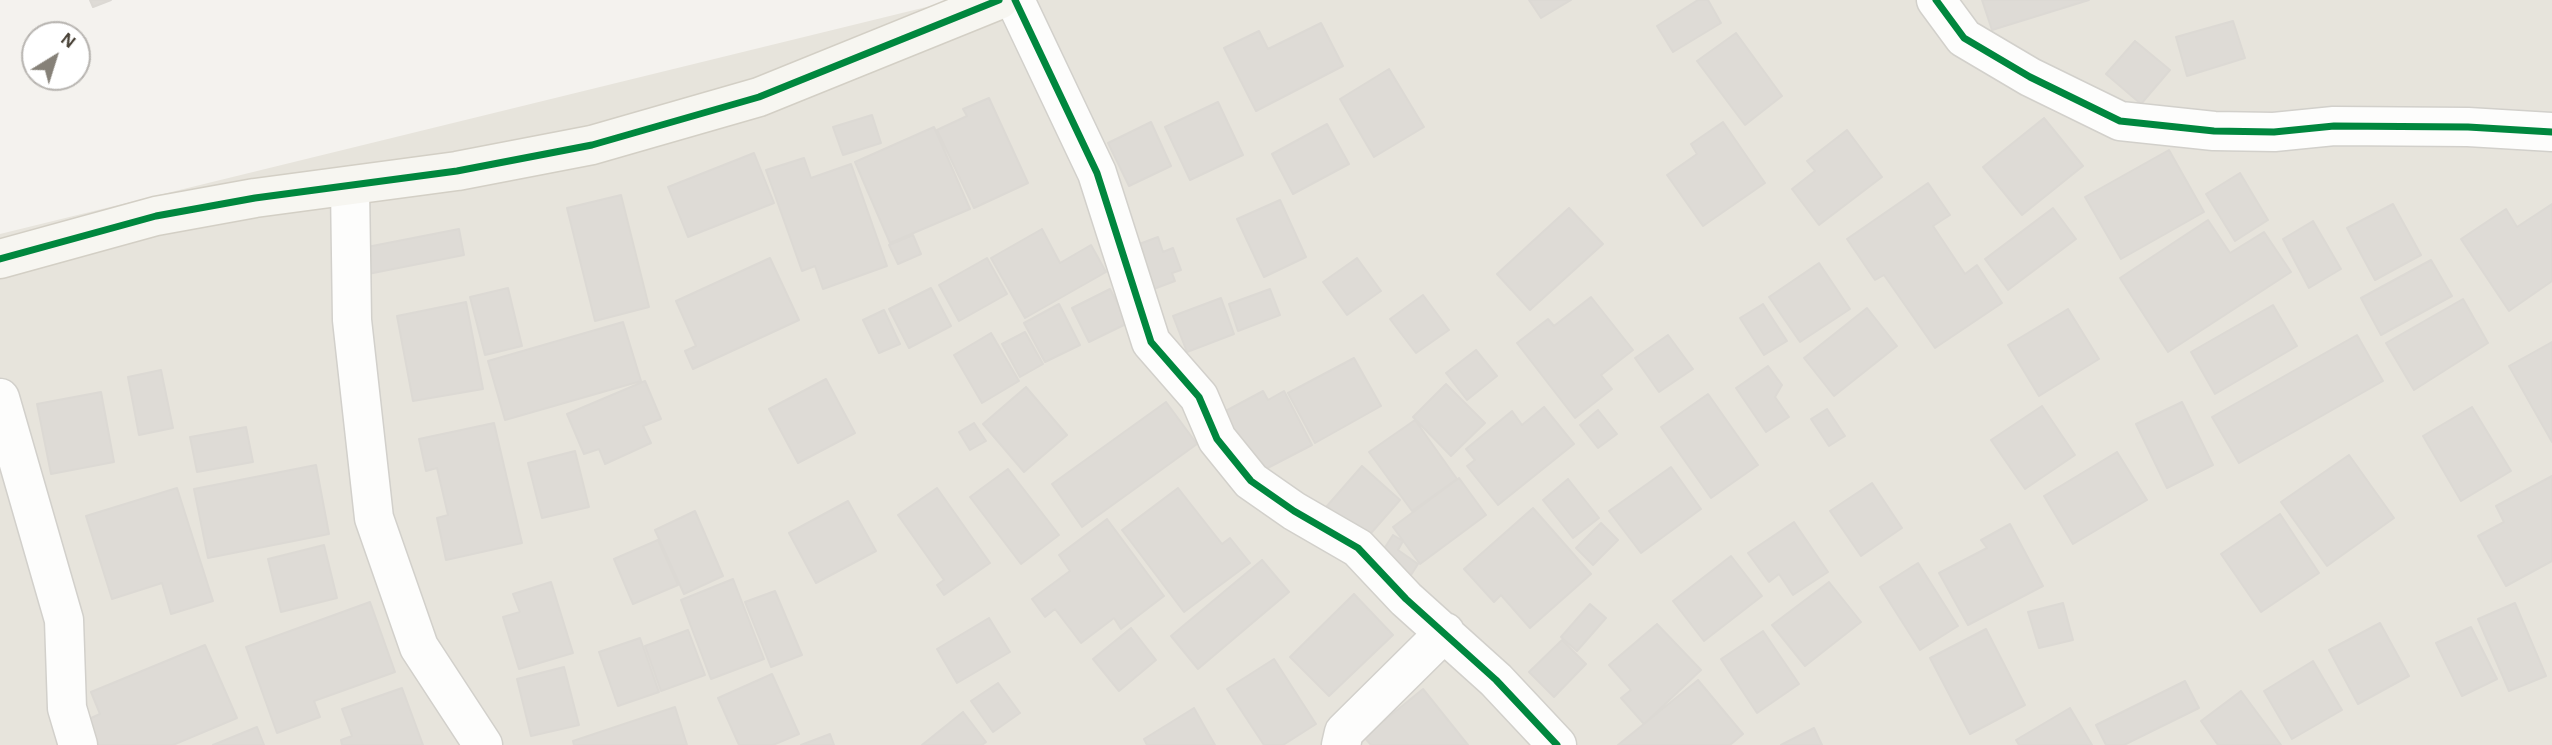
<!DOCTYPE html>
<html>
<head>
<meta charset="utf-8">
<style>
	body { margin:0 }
	#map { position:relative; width:2552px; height:745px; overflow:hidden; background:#f4f2ee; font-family:"Alegreya Sans",sans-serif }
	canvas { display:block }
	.north { position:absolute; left:21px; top:21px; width:70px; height:70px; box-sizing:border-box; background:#fff; border:2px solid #b7b4b0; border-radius:50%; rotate:38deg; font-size:19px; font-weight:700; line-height:28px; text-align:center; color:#4b4439 }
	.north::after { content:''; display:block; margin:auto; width:24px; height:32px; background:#868178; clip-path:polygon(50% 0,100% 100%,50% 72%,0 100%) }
</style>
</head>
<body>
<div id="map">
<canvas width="2552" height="745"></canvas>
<div class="north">N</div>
</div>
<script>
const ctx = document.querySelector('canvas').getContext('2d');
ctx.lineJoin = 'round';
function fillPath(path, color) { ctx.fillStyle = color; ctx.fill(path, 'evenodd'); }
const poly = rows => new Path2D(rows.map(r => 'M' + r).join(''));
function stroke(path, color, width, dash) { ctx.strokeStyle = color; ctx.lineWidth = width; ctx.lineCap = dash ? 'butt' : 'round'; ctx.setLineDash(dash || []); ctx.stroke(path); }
const residential = poly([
	[955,0,2552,0,2552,745,0,745,0,234]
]);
const building = poly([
	[90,0,111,0,93,7,90,0],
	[1529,0,1571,0,1541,18,1529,0],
	[1698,0,1708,0,1721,23,1673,52,1657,26,1698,0],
	[1982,0,2089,0,1992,30,1982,0],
	[2233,21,2245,58,2187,76,2176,37,2233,21],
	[1321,23,1343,66,1256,111,1224,48,1259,31,1268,49,1321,23],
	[1736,33,1782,96,1745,125,1697,61,1736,33],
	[2135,41,2170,70,2141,104,2106,74,2135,41],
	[1389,69,1424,127,1374,157,1340,99,1389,69],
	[989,98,1028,183,974,208,937,130,967,116,963,109,989,98],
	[1218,102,1243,155,1190,180,1165,127,1218,102],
	[872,115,881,143,843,155,833,127,872,115],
	[2044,118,2083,166,2022,215,1983,167,2044,118],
	[1151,122,1171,166,1129,186,1108,143,1151,122],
	[1723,122,1765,183,1703,226,1667,175,1697,154,1691,144,1723,122],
	[1327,124,1349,164,1293,194,1272,154,1327,124],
	[934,127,970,209,890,243,855,162,934,127],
	[1847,130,1882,177,1819,225,1792,189,1815,171,1807,161,1847,130],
	[2169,150,2204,212,2121,259,2085,197,2169,150],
	[754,153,774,203,688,237,668,187,754,153],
	[804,158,811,178,851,164,887,266,823,289,815,266,802,271,766,170,804,158],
	[2240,173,2268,220,2235,241,2206,194,2240,173],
	[1928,183,1950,215,1933,226,1965,274,1977,265,2002,303,1935,348,1884,275,1875,280,1847,239,1928,183],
	[621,195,649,307,595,321,567,208,621,195],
	[1280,200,1306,257,1264,277,1237,219,1280,200],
	[2393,204,2421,255,2375,280,2347,228,2393,204],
	[2552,204,2552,281,2509,311,2461,239,2506,209,2517,227,2552,204],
	[1569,208,1603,244,1530,310,1497,274,1569,208],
	[2053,208,2076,239,2008,290,1985,259,2053,208],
	[2208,220,2230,253,2264,232,2291,272,2168,352,2120,278,2208,220],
	[2313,221,2341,269,2309,288,2283,239,2313,221],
	[459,229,464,255,368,274,362,248,459,229],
	[1042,229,1060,263,1091,245,1106,272,1025,318,991,258,1042,229],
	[913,235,921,254,898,264,889,245,913,235],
	[1158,237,1163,252,1173,248,1181,270,1172,273,1175,281,1151,290,1134,246,1158,237],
	[770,258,799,320,693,369,685,351,696,346,676,301,770,258],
	[987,258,1007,294,959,321,939,285,987,258],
	[1357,258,1381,291,1347,315,1323,282,1357,258],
	[2431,260,2452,296,2381,335,2361,298,2431,260],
	[1819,263,1850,309,1800,342,1769,297,1819,263],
	[508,288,522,346,485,355,470,297,508,288],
	[931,288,951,326,909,348,889,309,931,288],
	[1110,289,1128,323,1089,342,1072,308,1110,289],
	[1270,289,1280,315,1238,331,1229,304,1270,289],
	[1423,295,1449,330,1416,353,1390,319,1423,295],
	[1591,297,1633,350,1601,375,1612,389,1575,418,1517,343,1548,319,1554,326,1591,297],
	[1221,298,1234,334,1187,352,1173,316,1221,298],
	[2463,299,2488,343,2414,390,2386,343,2463,299],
	[466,302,483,389,413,401,397,316,466,302],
	[1059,304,1080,345,1045,362,1024,323,1059,304],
	[1763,304,1787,341,1764,355,1740,318,1763,304],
	[2273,305,2297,346,2215,394,2191,352,2273,305],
	[1867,308,1897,346,1834,396,1804,358,1867,308],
	[2068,309,2099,359,2039,396,2008,345,2068,309],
	[884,310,900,344,879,353,863,320,884,310],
	[623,322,641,381,505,420,488,361,623,322],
	[1025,332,1043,364,1020,377,1002,344,1025,332],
	[991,333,1019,381,982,403,954,355,991,333],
	[1668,335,1693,369,1659,392,1635,358,1668,335],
	[2357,335,2383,381,2239,463,2212,417,2357,335],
	[2552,342,2552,442,2509,366,2552,342],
	[1476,350,1497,376,1467,400,1446,373,1476,350],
	[1354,358,1381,406,1315,443,1288,393,1354,358],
	[1768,366,1782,385,1775,397,1789,417,1766,432,1736,388,1768,366],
	[161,370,173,428,139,435,128,377,161,370],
	[826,379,855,433,798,463,769,409,826,379],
	[645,381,661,419,643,426,651,443,605,464,599,449,584,454,567,414,645,381],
	[1446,384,1485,423,1451,456,1413,417,1446,384],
	[1026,387,1067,435,1024,472,983,424,1026,387],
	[1263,391,1268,400,1284,391,1312,445,1254,475,1222,413,1263,391],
	[101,392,114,462,51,474,37,404,101,392],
	[1708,394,1758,465,1711,498,1661,427,1708,394],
	[1166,402,1197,444,1082,527,1052,484,1166,402],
	[2182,402,2213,465,2167,488,2136,424,2182,402],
	[2042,406,2075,455,2025,489,1991,440,2042,406],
	[1544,407,1574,444,1498,505,1467,466,1475,460,1466,449,1512,411,1522,425,1544,407],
	[2472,407,2511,471,2461,501,2423,436,2472,407],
	[1827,409,1845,436,1829,446,1811,419,1827,409],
	[1598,410,1617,434,1598,448,1580,425,1598,410],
	[1415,420,1457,479,1412,511,1369,452,1415,420],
	[494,423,522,543,446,560,437,518,448,515,437,468,426,471,419,439,494,423],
	[974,423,986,441,970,450,959,432,974,423],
	[246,427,253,462,197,472,190,437,246,427],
	[575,451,589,507,542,518,528,463,575,451],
	[2117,452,2147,500,2073,544,2044,496,2117,452],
	[2349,455,2394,518,2327,566,2281,502,2349,455],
	[316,465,329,534,208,558,194,489,316,465],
	[1362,466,1400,500,1365,540,1327,506,1362,466],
	[1671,467,1701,509,1641,553,1609,511,1671,467],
	[1008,469,1059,535,1021,564,970,497,1008,469],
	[2552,476,2552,561,2506,586,2478,536,2504,522,2496,506,2552,476],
	[1459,478,1486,515,1420,564,1393,527,1459,478],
	[1568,479,1599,518,1573,538,1543,500,1568,479],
	[1872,483,1902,528,1861,556,1830,511,1872,483],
	[177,488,213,601,171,614,162,583,112,599,86,516,177,488],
	[937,488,990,563,944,595,937,585,944,580,898,515,937,488],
	[1178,488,1222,544,1230,538,1250,563,1184,612,1122,530,1178,488],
	[848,501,876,551,816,583,789,533,848,501],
	[1533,508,1591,574,1530,628,1501,595,1494,602,1464,569,1533,508],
	[695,511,723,576,684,594,655,530,695,511],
	[2280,514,2319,573,2261,612,2221,554,2280,514],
	[1107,519,1164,596,1121,629,1114,618,1081,643,1055,609,1045,617,1032,599,1070,571,1059,555,1107,519],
	[1794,522,1828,572,1793,595,1779,574,1769,582,1748,553,1794,522],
	[1601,523,1618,540,1593,565,1576,548,1601,523],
	[2010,524,2043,586,1968,625,1939,573,1987,548,1981,540,2010,524],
	[1393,535,1403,541,1398,550,1418,564,1411,575,1380,555,1393,535],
	[658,540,678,585,633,604,614,559,658,540],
	[324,545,337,598,281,612,268,559,324,545],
	[1731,556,1762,596,1704,641,1673,601,1731,556],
	[1262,560,1289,592,1198,669,1171,636,1262,560],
	[1918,563,1958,626,1920,650,1880,587,1918,563],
	[733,579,764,659,711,679,681,600,733,579],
	[551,582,573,653,519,669,503,617,520,612,513,594,551,582],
	[1829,582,1861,622,1805,666,1772,625,1829,582],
	[775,591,802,655,771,667,745,602,775,591],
	[1354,594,1393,635,1329,696,1290,657,1354,594],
	[370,602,395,672,314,701,320,717,277,733,246,647,370,602],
	[2063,603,2073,640,2039,648,2028,612,2063,603],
	[2515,603,2546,676,2509,691,2478,619,2515,603],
	[1590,604,1606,618,1577,651,1561,637,1590,604],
	[989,618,1010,652,957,683,937,649,989,618],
	[2380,623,2409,676,2358,704,2329,650,2380,623],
	[1657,624,1701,670,1644,724,1621,698,1631,690,1609,665,1657,624],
	[2471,627,2497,679,2462,696,2436,643,2471,627],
	[1131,628,1156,660,1119,691,1093,659,1131,628],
	[1986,629,2025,705,1970,734,1930,658,1986,629],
	[688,630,705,675,661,691,645,646,688,630],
	[1763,631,1799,684,1757,713,1721,659,1763,631],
	[640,638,659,692,618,706,599,652,640,638],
	[1562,640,1586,664,1554,697,1529,672,1562,640],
	[205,645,237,718,173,745,92,745,82,722,100,714,91,692,205,645],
	[1274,659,1316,724,1283,745,1264,745,1227,689,1274,659],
	[2313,661,2342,710,2292,739,2264,691,2313,661],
	[564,667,579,725,531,736,517,679,564,667],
	[772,674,799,734,773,745,739,745,718,698,772,674],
	[1698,680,1743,734,1730,745,1618,745,1698,680],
	[2185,681,2199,708,2124,745,2106,745,2096,725,2185,681],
	[998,683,1020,713,993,732,971,701,998,683],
	[402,688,423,745,342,745,341,740,352,736,342,709,402,688],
	[1423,689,1468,745,1371,745,1364,737,1423,689],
	[2241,691,2281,745,2218,745,2201,721,2241,691],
	[675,707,687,745,574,745,573,741,675,707],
	[1194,708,1215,745,1147,745,1144,739,1194,708],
	[2070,708,2092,745,2019,745,2016,740,2070,708],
	[963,712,986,742,982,745,922,745,963,712],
	[257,727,264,745,213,745,257,727],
	[1814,728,1822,745,1781,745,1814,728],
	[830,734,834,745,801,745,830,734]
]);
const street = poly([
	[1015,0,1097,173,1151,342,1199,397,1217,439,1251,481,1294,511,1358,548,1406,599,1496,680,1557,745],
	[1936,0,1964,38,2030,77,2120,121,2214,131,2274,132,2334,126,2468,127,2552,132],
	[350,188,352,320,374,518,419,647,483,745],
	[0,398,64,620,67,708,78,745],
	[1341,745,1344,732,1445,632]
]);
const secondary = poly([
	[0,259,156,216,255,198,457,171,592,145,759,97,999,0]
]);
const cycleway = poly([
	[1015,0,1097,173,1151,342,1199,397,1217,439,1251,481,1294,511,1358,548,1406,599,1496,680,1557,745],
	[1936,0,1964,38,2030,77,2120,121,2214,131,2274,132,2334,126,2468,127,2552,132],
	[0,259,156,216,255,198,457,171,592,145,759,97,999,0]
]);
fillPath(residential, '#e7e4dc');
fillPath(building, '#dedbd6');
stroke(building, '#dcd9d4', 2);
stroke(street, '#d2d0cb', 41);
stroke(secondary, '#d3cfc5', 41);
stroke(street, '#fdfdfc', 38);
stroke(secondary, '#f7f6f1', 38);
stroke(cycleway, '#00873e', 7);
</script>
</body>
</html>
